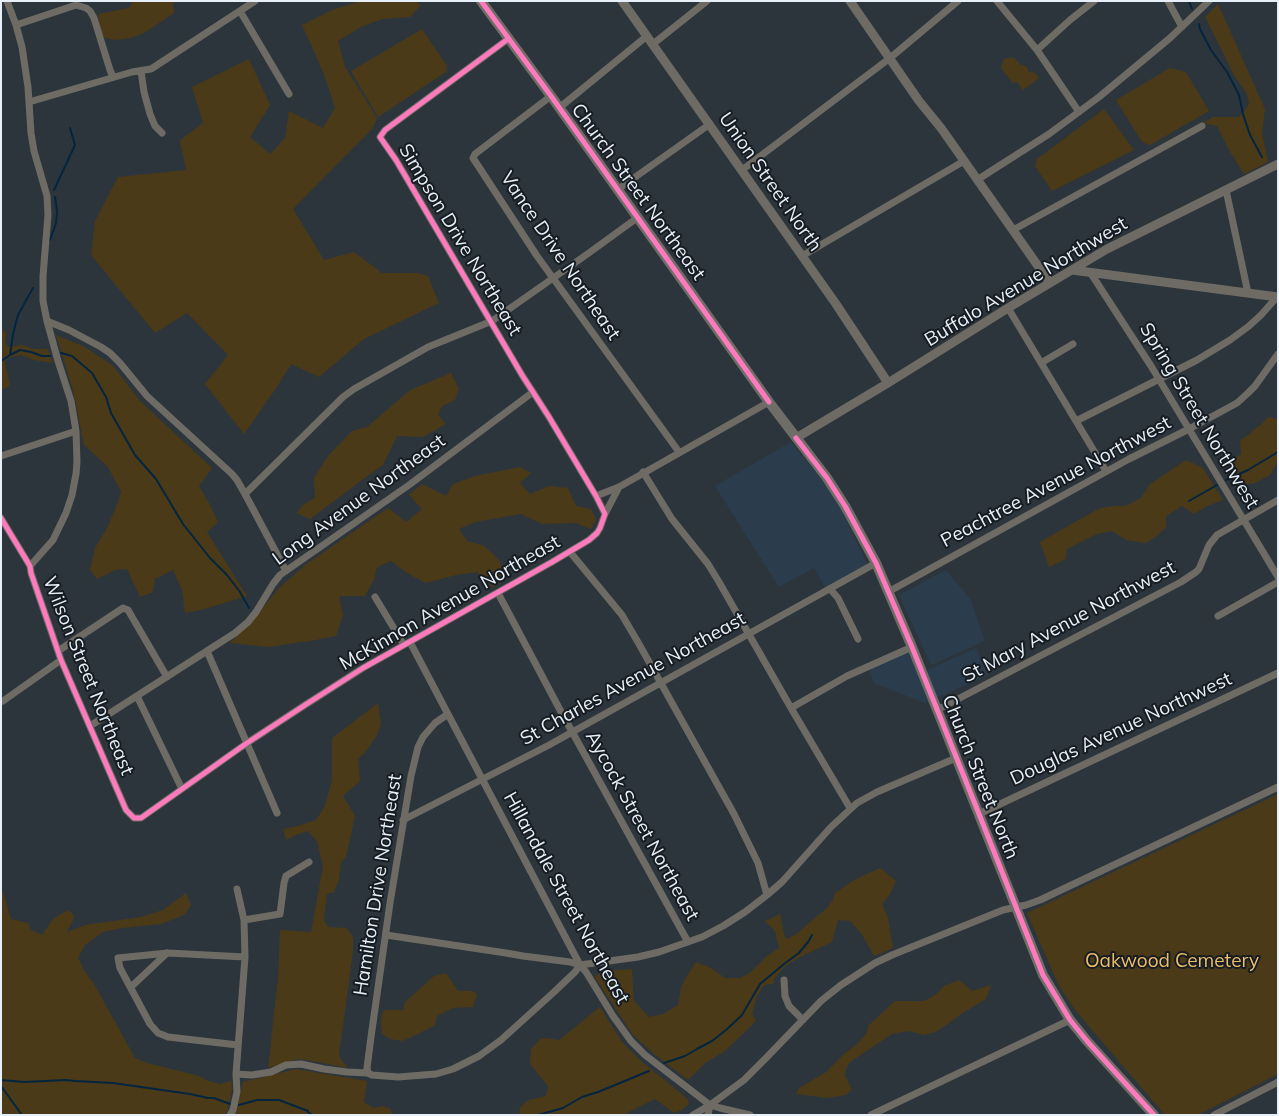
<!DOCTYPE html>
<html>
<head>
<meta charset="utf-8">
<style>
	body { margin:0 }
	#map { position:relative; width:1279px; height:1116px; overflow:hidden; background:#2d353c; font-family:Mulish,sans-serif }
	canvas { display:block }
	.frame { position:absolute; inset:0; border:2px solid #e7f0f8; pointer-events:none }
</style>
</head>
<body>
<div id="map">
<canvas width="1279" height="1116"></canvas>
<div class="frame"></div>
</div>
<script>
const ctx = document.querySelector('canvas').getContext('2d');
ctx.lineJoin = 'round';
function fillPath(path, color) { ctx.fillStyle = color; ctx.fill(path, 'evenodd'); }
const poly = rows => new Path2D(rows.map(r => 'M' + r).join(''));
function stroke(path, color, width, dash) { ctx.strokeStyle = color; ctx.lineWidth = width; ctx.lineCap = dash ? 'butt' : 'round'; ctx.setLineDash(dash || []); ctx.stroke(path); }
function drawText(font, color, halo, rows, align = 'center') {
  ctx.font = font + ' Mulish,sans-serif'; ctx.lineWidth = 4; ctx.setLineDash([]); ctx.textBaseline = 'middle'; ctx.strokeStyle = halo; ctx.fillStyle = color; for (const [text, x, y, turn = 0] of rows) {
    ctx.save(); ctx.translate(x, y); ctx.rotate((+turn || 0) * Math.PI / 180); ctx.textAlign = isNaN(turn) ? turn : align; if (halo) ctx.strokeText(text, 0, 0); ctx.fillText(text, 0, 0); ctx.restore();
  }
}
const built = poly([
	[791,442,835,496,868,566,826,589,814,568,779,587,715,486],
	[946,570,970,599,985,641,931,665,899,595],
	[976,648,988,675,925,703,874,683,869,669,908,651,919,674]
]);
const green = poly([
	[133,1,173,1,174,13,144,33,131,38,116,40,104,38,99,26,98,14,129,8],
	[361,1,415,1,421,5,410,17,382,19,361,27,338,41,345,67,377,118,372,129,293,209,324,260,354,252,382,273,418,273,428,276,439,303,364,339,319,377,291,364,277,387,244,434,205,384,228,355,187,313,155,333,91,255,95,221,118,177,186,170,180,140,203,123,192,87,249,59,270,105,250,137,270,154,285,138,289,111,323,128,335,108,324,74,302,25,332,10],
	[1218,4,1265,109,1262,133,1268,162,1244,174,1229,150,1217,126,1203,123,1213,117,1239,117,1246,109,1249,103,1247,94,1234,75,1205,17],
	[422,29,447,66,446,72,378,117,351,71],
	[1006,58,1014,58,1020,64,1027,67,1029,73,1033,71,1039,78,1023,90,1017,82,1013,83,1011,81,1001,68,1002,64,1004,59],
	[1170,68,1186,72,1209,111,1150,145,1142,142,1116,100],
	[1104,109,1134,150,1052,191,1035,166,1037,159],
	[1,326,6,334,5,340,7,347,22,345,33,349,48,349,53,363,34,360,21,355,4,358,10,386,1,390],
	[56,335,85,347,113,366,141,402,212,468,199,486,209,503,218,522,207,532,247,596,201,610,185,613,182,590,173,570,155,579,153,592,140,597,127,569,115,570,97,579,90,570,95,548,107,528,116,507,121,492,108,467,84,445,73,390],
	[451,373,459,389,455,400,442,406,438,415,446,424,423,437,397,436,383,465,362,480,310,519,296,513,304,504,315,498,314,478,328,456,352,431,367,427,410,390],
	[1268,417,1278,419,1277,463,1270,475,1253,484,1242,483,1229,462,1241,454,1240,440,1250,434,1253,430,1262,424],
	[1186,460,1202,467,1223,500,1205,507,1194,514,1182,506,1166,516,1166,527,1157,536,1146,543,1126,540,1112,531,1097,534,1067,549,1066,559,1049,567,1040,542,1082,518,1100,508,1114,506,1125,506,1141,498,1150,484],
	[520,467,531,473,520,483,530,494,549,486,568,488,576,506,591,509,596,519,591,529,576,523,542,524,521,514,475,522,459,529,467,541,484,546,499,560,506,577,493,588,477,572,456,575,426,583,407,573,391,561,377,567,374,580,365,596,339,596,343,615,336,636,316,640,268,647,230,643,259,613,278,589,305,565,388,508,406,522,422,509,409,495,422,484,446,496,453,484,475,476],
	[378,703,381,724,377,735,367,750,358,759,360,781,343,796,355,816,346,857,341,862,339,880,334,892,327,894,324,920,328,927,346,928,353,936,353,952,339,1055,342,1061,348,1068,312,1061,298,1059,268,1068,278,978,280,930,311,932,323,866,317,841,308,831,298,834,286,840,283,829,294,827,316,820,325,806,332,780,332,738],
	[1278,794,1278,1074,1198,1115,1165,1115,1092,1030,1073,1007,1059,986,1027,913],
	[880,868,896,881,890,894,882,904,888,918,893,948,874,956,861,933,850,921,838,920,832,942,800,957,784,967,774,979,773,984,764,985,756,998,752,1014,756,1020,751,1026,725,1051,705,1063,688,1080,654,1054,633,1035,594,976,613,970,632,969,634,1001,649,1017,663,1014,678,1005,681,988,686,977,696,962,711,968,725,978,740,978,751,972,767,956,779,948,775,931,765,921,780,914,784,934,787,939,796,934,827,908,833,899,835,893,854,880],
	[1,886,11,919,28,923,31,930,42,935,53,919,68,910,75,916,67,932,85,925,141,917,163,910,186,893,191,905,184,915,161,924,122,928,103,932,85,945,78,958,85,972,94,984,135,1058,147,1063,199,1076,208,1081,220,1084,231,1081,232,1089,228,1109,225,1115,1,1115],
	[446,973,458,991,472,991,477,994,473,1007,453,1008,437,1016,435,1025,416,1035,402,1041,390,1039,382,1034,381,1022,382,1014,385,1010,403,1010,405,1002,434,976],
	[959,980,972,991,991,985,986,999,961,1014,948,1024,935,1032,924,1035,908,1031,892,1034,850,1062,846,1069,845,1076,852,1089,846,1095,827,1098,796,1094,799,1088,826,1072,845,1053,856,1045,866,1034,869,1025,895,1001,924,1001,935,995,944,986],
	[600,1007,622,1042,642,1062,688,1099,689,1104,682,1110,674,1113,655,1099,623,1115,519,1115,520,1107,529,1100,546,1096,548,1086,530,1064,531,1049,540,1039,546,1038,559,1040],
	[296,1069,367,1081,364,1102,373,1108,383,1106,391,1109,392,1115,234,1115,239,1100,243,1082]
]);
const stream = poly([
	[1189,1,1192,9],
	[1199,24,1200,29,1211,50,1227,72,1239,95,1243,114,1250,135,1262,157],
	[54,190,75,145,70,128],
	[50,240,56,223,57,211,55,197],
	[61,353,72,356,92,373,106,397,111,413,135,455,156,479,183,524,210,558,227,575,240,592,249,608],
	[10,355,20,350,31,352,42,356,50,356],
	[1,361,10,355,13,334,18,315,33,288],
	[1226,480,1248,470,1278,452],
	[1189,501,1217,485],
	[664,1063,685,1056,697,1049,712,1041,726,1030,742,1015,760,984,784,964,799,953,808,942,812,935],
	[1,1080,24,1082,66,1080,75,1081,113,1083,190,1094,208,1098,214,1098,230,1104],
	[1,1086,22,1115],
	[239,1105,257,1100,279,1100,308,1111,308,1112,312,1115],
	[538,1115,563,1108,582,1097,598,1092,649,1071]
]);
const minor = poly([
	[7,1,16,25,22,47,28,87,31,133,34,151,47,196,48,215,43,276,43,301,47,321,58,361,71,401,76,431,77,462,76,474,72,495,66,513,53,540,30,566],
	[997,1,1037,50,1079,112],
	[1168,1,1182,27],
	[240,11,289,94],
	[16,25,76,5,86,8,90,11,94,18,110,70,113,77],
	[653,44,707,1],
	[1037,50,1070,20,1094,1],
	[141,71,144,92,150,114,155,126,162,133],
	[551,96,475,154,473,158,537,256,679,452],
	[29,102,132,72,151,69,255,1],
	[559,108,647,36],
	[742,170,890,58,958,1],
	[977,180,1049,134,1099,97,1170,38,1209,1],
	[617,190,710,124],
	[1226,190,1248,293],
	[1013,230,1202,126],
	[802,256,964,161],
	[1090,272,1151,366,1278,577],
	[1008,308,1106,471],
	[47,321,69,330,101,347,110,353,120,363,147,396,232,474,237,480,245,494,286,571],
	[1041,363,1073,344],
	[1076,421,1197,360,1230,340,1249,326,1261,315,1277,297],
	[1,456,76,431],
	[643,472,672,519,708,564,719,582,791,708,850,808],
	[245,494,343,397,354,389,428,347,492,321,586,255,637,218],
	[596,496,619,487,769,402],
	[605,514,619,487],
	[1,518,30,566,31,573,61,660,126,810,134,818,141,818,247,743,305,705,363,668,552,562,589,540,597,533,600,528,605,514,596,496,549,417,522,375,396,160,380,137,385,130,508,39],
	[570,552,622,615,639,644,734,814,758,863,767,895],
	[830,589,838,598,858,639],
	[888,592,1129,459,1189,429,1237,403,1248,393,1255,386,1278,354],
	[498,593,559,708,688,942],
	[375,597,404,645],
	[1218,616,1278,582],
	[410,642,580,965,586,972,613,1016,631,1041,645,1055,710,1105,720,1108,750,1115],
	[58,651,123,608,128,610,167,677],
	[207,651,277,813],
	[137,696,182,789],
	[3,701,61,660],
	[791,708,847,676,912,647],
	[937,710,1181,582,1196,572,1199,569,1209,545,1217,535,1278,500],
	[90,726,235,633,248,622,256,612,273,584,280,575,409,485,533,392],
	[979,814,1278,673],
	[403,820,549,745,876,563],
	[237,889,244,920],
	[386,935,506,953,523,956,570,962,580,965,638,957,659,952,702,937,723,926,745,912,767,895,782,882,831,827,857,803,877,792,956,758],
	[784,980,785,996,789,1006,803,1020],
	[131,987,167,953],
	[238,1045,168,1037,158,1033,150,1024,120,968,118,958,168,953,245,957],
	[368,1073,367,1068,371,1037,390,903,411,776,418,747,423,737,435,723,448,714],
	[236,1074,252,1075,271,1072,286,1065,301,1064,324,1069,347,1072,368,1073,372,1075,398,1077,436,1074,453,1069,479,1056,501,1040,554,992,575,972,580,965],
	[230,1115,233,1110,237,1092,236,1074,245,957,244,920,280,914,284,883,286,876,309,862],
	[693,1115,710,1105,744,1080,767,1057,821,1001,841,985,875,963,892,955,1003,910,1026,905,1040,900,1278,787],
	[708,1115,710,1105],
	[871,1115,1070,1020],
	[1214,1115,1278,1082]
]);
const tertiary = poly([
	[622,1,836,304,888,383],
	[850,1,919,101,941,128,1050,283],
	[1072,270,1278,297],
	[796,438,888,383,1008,308,1107,249,1278,164]
]);
const secondary = poly([
	[481,1,551,96,769,402,827,478,845,506,876,563,912,647,1043,975,1070,1020,1087,1041,1154,1115]
]);
const cycleway = poly([
	[481,1,551,96,769,402],
	[796,438,827,478,845,506,876,563,912,647,979,814,1043,975,1070,1020,1087,1041,1154,1115],
	[1,518,30,566,31,573,61,660,126,810,134,818,141,818,247,743,305,705,363,668,552,562,589,540,597,533,600,528,605,514,596,496,549,417,522,375,396,160,380,137,385,130,508,39]
]);
const streetNames = [
	["Union Street North",770,182,55],
	["Church Street Northeast",638,192,54],
	["Simpson Drive Northeast",460,240,59],
	["Vance Drive Northeast",560,256,56],
	["Buffalo Avenue Northwest",1026,282,-31],
	["Spring Street Northwest",1199,416,59],
	["Peachtree Avenue Northwest",1056,482,-28],
	["Long Avenue Northeast",359,500,-36],
	["McKinnon Avenue Northeast",450,603,-30],
	["St Mary Avenue Northwest",1069,622,-28],
	["Wilson Street Northeast",88,676,68],
	["St Charles Avenue Northeast",633,679,-29],
	["Douglas Avenue Northwest",1121,729,-25],
	["Church Street North",980,777,68],
	["Aycock Street Northeast",642,826,61],
	["Hamilton Drive Northeast",378,885,-81],
	["Hillandale Street Northeast",566,898,61]
];
const parkNames = [
	["Oakwood Cemetery",1172,961]
];
fillPath(built, '#2b3d4d');
fillPath(green, '#4a3a18');
stroke(stream, '#042540', 2);
stroke(minor, '#6e6b65', 7);
stroke(tertiary, '#6e6b65', 9);
stroke(secondary, '#6f6d68', 10);
stroke(cycleway, '#fd7abc', 5);
drawText('19px', '#e7f0f8', '#161c22', streetNames);
drawText('19px', '#ecbe69', '#161c22', parkNames);
</script>
</body>
</html>
